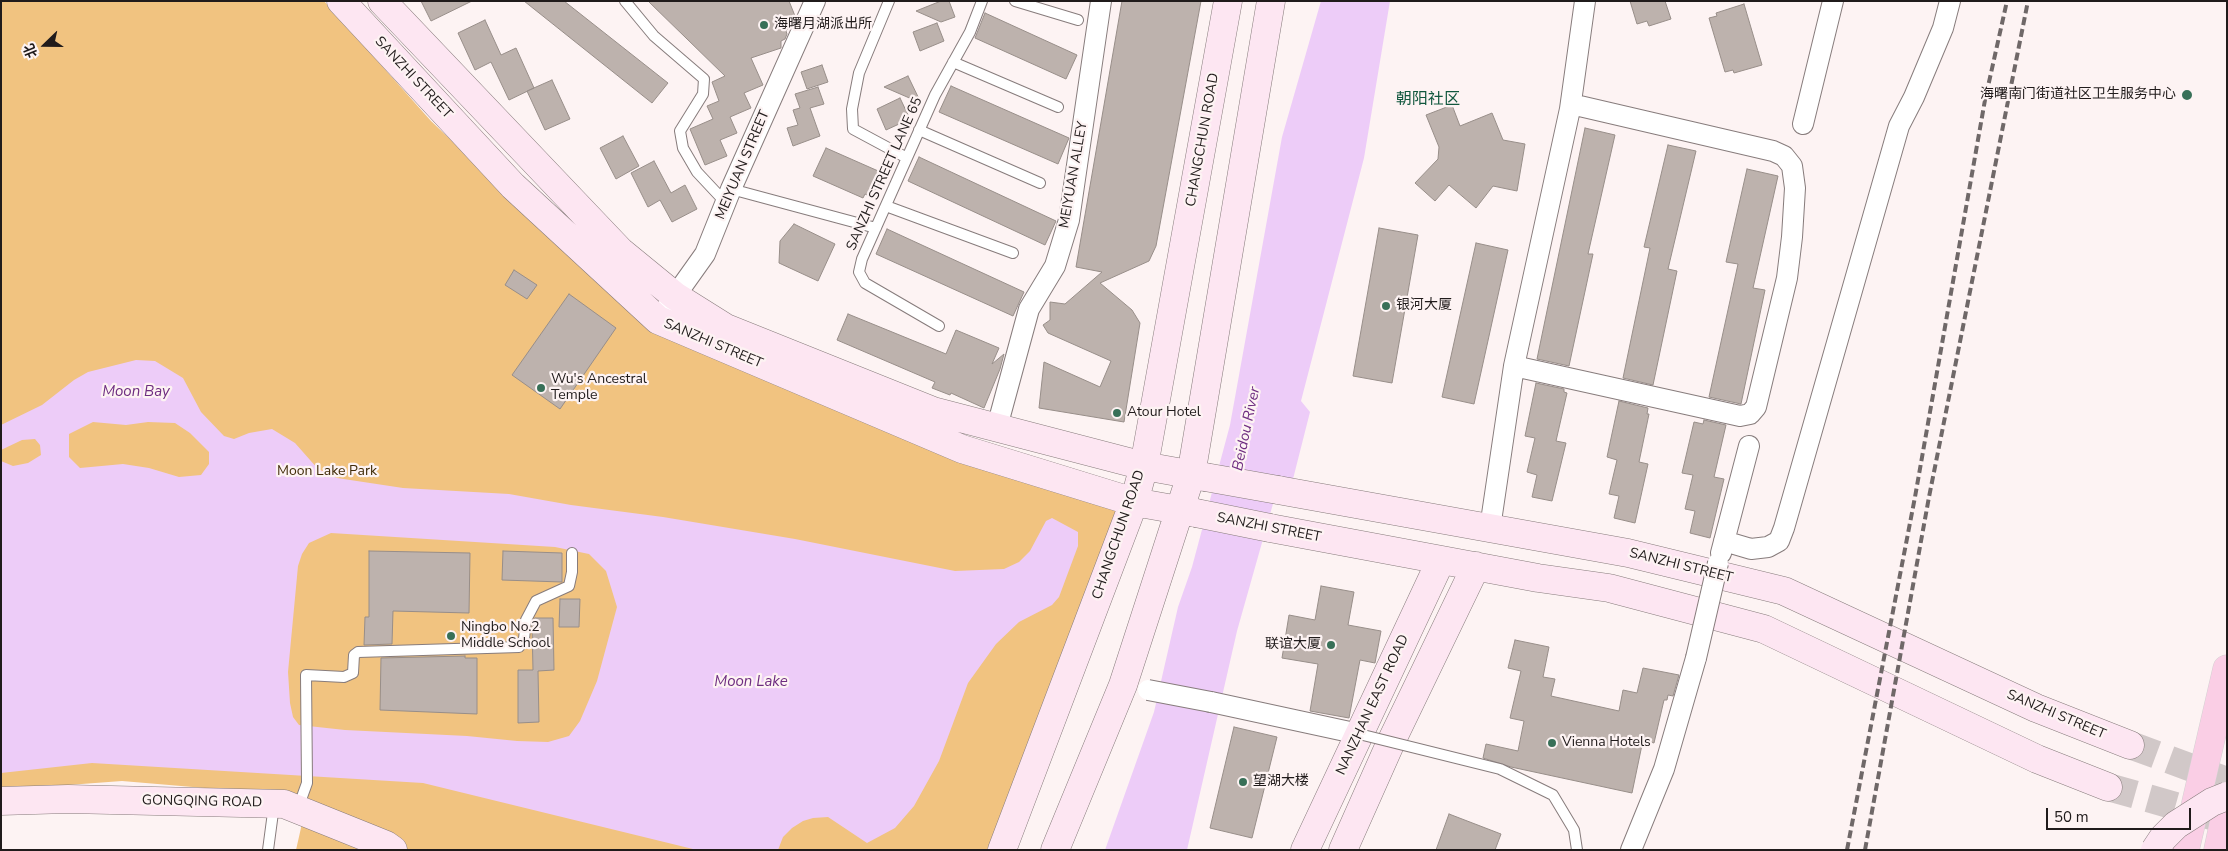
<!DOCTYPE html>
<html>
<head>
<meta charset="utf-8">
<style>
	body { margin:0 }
	#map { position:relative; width:2228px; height:851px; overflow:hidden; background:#fdf3f3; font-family:"Nunito Sans","Noto Sans SC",sans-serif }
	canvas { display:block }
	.frame { position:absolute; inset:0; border:2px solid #201b1b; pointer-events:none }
	.north { position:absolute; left:20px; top:20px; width:50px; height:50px; -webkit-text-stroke:4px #fdf3f3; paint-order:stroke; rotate:248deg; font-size:14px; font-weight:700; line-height:20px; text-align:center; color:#201b1b }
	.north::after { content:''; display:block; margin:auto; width:18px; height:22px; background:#201b1b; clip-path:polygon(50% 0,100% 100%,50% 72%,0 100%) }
	.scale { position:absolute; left:2046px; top:808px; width:145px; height:22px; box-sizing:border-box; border:2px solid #201b1b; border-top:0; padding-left:6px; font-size:15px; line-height:18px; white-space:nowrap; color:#201b1b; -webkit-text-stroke:4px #fdf3f3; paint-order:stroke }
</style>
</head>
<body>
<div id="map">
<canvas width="2228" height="851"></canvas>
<div class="frame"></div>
<div class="north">北</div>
<div class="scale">50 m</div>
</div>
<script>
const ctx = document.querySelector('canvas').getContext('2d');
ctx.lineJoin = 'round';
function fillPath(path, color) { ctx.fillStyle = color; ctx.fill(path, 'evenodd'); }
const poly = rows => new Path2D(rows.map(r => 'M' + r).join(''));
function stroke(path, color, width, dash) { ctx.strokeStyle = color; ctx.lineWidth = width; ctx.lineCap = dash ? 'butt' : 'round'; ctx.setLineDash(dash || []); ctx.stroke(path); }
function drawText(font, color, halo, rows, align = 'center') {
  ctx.font = font + ' "Nunito Sans","Noto Sans SC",sans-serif'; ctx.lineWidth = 4.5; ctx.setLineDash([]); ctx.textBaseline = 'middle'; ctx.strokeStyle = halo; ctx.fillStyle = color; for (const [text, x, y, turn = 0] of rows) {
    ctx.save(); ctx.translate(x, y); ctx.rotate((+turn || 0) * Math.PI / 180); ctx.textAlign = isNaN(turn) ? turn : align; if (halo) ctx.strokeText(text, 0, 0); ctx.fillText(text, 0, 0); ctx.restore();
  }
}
const green = poly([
	[1,1,324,1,431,121,648,329,1122,511,1057,687,987,850,296,850,303,819,299,796,122,781,1,790]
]);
const water = poly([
	[1321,1,1390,1,1364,158,1301,401,1310,412,1292,483,1280,479,1237,631,1187,850,1105,850,1154,712,1178,607,1192,567,1230,425,1282,137],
	[136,360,155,361,183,378,201,412,224,436,234,439,249,433,272,429,295,443,318,469,337,478,403,488,509,494,571,505,663,517,795,539,955,571,1004,569,1019,562,1030,551,1046,521,1052,518,1078,532,1078,546,1059,597,1052,605,1019,622,996,644,968,683,939,761,914,806,895,828,867,843,828,817,813,818,803,821,792,828,783,837,778,850,697,850,423,783,92,763,1,773,1,461,13,466,28,463,41,455,40,445,35,439,22,440,1,450,1,425,42,405,74,380,88,372],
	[93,422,126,425,148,422,175,423,190,433,209,452,209,464,201,475,179,477,149,468,123,464,80,468,69,457,69,434],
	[331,533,555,547,589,554,606,571,617,607,597,681,580,721,569,736,548,742,517,741,467,736,345,730,299,725,293,717,290,703,288,672,298,566,302,554,309,543]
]);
const building = poly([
	[421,1,472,1,431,21,421,1],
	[524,1,564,1,668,83,652,103,524,1],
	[648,1,789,1,795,16,793,20,789,22,791,26,786,31,787,34,785,39,781,41,781,48,751,58,763,85,744,93,751,108,730,117,737,133,720,140,727,156,705,165,690,129,713,119,707,106,719,101,712,82,725,76,648,1],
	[941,1,949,1,955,17,941,22,916,11,941,1],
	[1122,1,1201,1,1156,246,1149,261,1100,283,1132,310,1140,323,1124,422,1039,408,1044,362,1100,387,1111,361,1048,333,1043,325,1050,320,1050,302,1065,304,1102,272,1076,267,1122,1],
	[1630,1,1665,1,1671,19,1649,26,1647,21,1637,24,1630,1],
	[1744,4,1762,65,1734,73,1733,70,1725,72,1709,18,1717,16,1716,13,1744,4],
	[985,13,1077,55,1066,79,975,38,985,13],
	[485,20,501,55,516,48,534,88,509,100,491,62,475,70,458,33,485,20],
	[937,23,944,41,920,51,913,32,937,23],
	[822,65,828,82,807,89,801,72,822,65],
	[908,76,921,103,884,87,908,76],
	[552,80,570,119,545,130,527,91,552,80],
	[951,86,1069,138,1058,164,939,112,951,86],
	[818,87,824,104,810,108,820,136,793,146,787,128,798,125,793,110,800,108,795,94,818,87],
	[900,98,910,119,886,130,877,109,900,98],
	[1452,105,1460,126,1492,113,1503,140,1525,144,1517,191,1493,186,1476,208,1449,185,1435,201,1415,183,1438,159,1439,147,1426,115,1452,105],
	[1585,128,1615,135,1588,254,1593,254,1569,366,1537,359,1585,128],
	[623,136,639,166,616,179,600,148,623,136],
	[1668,145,1696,151,1668,269,1677,271,1653,385,1623,378,1650,248,1644,247,1668,145],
	[826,148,885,174,874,198,865,194,863,198,813,176,826,148],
	[919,157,1056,221,1045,245,908,181,919,157],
	[654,161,671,193,685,185,697,209,672,222,660,200,648,207,631,173,654,161],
	[1747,169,1778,176,1753,288,1765,290,1741,404,1709,397,1738,264,1726,262,1747,169],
	[794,224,835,244,818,281,779,263,780,241,794,224],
	[1379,228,1418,235,1392,383,1353,376,1379,228],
	[887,229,1024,292,1013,316,876,254,887,229],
	[1476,243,1508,250,1474,404,1442,397,1476,243],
	[514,270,537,285,527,299,505,285,514,270],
	[569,294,616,328,560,409,512,375,569,294],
	[848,314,946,354,956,330,999,348,992,364,1004,354,1000,369,984,408,951,393,950,395,932,388,935,382,837,340,848,314],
	[1536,383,1564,389,1564,392,1567,393,1556,441,1566,443,1552,501,1532,497,1537,475,1527,472,1535,438,1525,436,1536,383],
	[1619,401,1648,408,1647,414,1649,414,1639,462,1648,464,1635,523,1614,518,1619,496,1609,494,1617,460,1607,457,1619,401],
	[1704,420,1726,425,1714,477,1724,479,1710,538,1690,533,1695,511,1685,509,1693,475,1682,473,1694,422,1703,424,1704,420],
	[369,551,470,553,469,613,393,611,392,644,364,645,365,617,369,617,369,551],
	[503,551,562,553,562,582,502,580,503,551],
	[1321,586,1354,592,1348,625,1381,631,1375,663,1360,660,1349,718,1310,711,1318,664,1282,658,1289,615,1315,620,1321,586],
	[560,599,580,599,579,627,559,627,560,599],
	[535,618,553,618,554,670,538,671,539,722,518,723,518,670,533,670,532,625,535,618],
	[1515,640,1549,647,1543,677,1555,679,1551,696,1619,711,1623,690,1637,693,1643,668,1679,675,1673,696,1668,695,1667,700,1664,700,1654,743,1643,740,1632,793,1511,767,1483,758,1486,744,1518,751,1524,721,1510,718,1521,671,1508,668,1515,640],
	[465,656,465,658,477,658,477,714,380,710,381,658,465,656],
	[1234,727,1277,737,1252,838,1210,828,1234,727],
	[1449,814,1501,834,1495,850,1436,850,1449,814]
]);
const secondaryTunnel = poly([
	[2130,745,2227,781],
	[2108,787,2215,817]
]);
const lane = poly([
	[625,1,654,36,704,79,703,94,680,131,683,148,697,172,726,203],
	[889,1,859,73,852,109,853,129,907,158],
	[1015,1,1078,20],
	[953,62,1058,107],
	[919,130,1040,183],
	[731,189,876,228],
	[886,206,1013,253],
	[939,326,865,283,859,272,862,259,935,95,970,32,982,1],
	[298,808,307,783,306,675,344,677,353,673,354,655,358,652,519,647,524,639,526,620,536,601,569,586,572,572,572,553],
	[268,850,274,805]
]);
const street = poly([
	[1803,124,1833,1],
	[658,320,705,254,731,189,815,1],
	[1514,366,1740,416,1750,414,1756,407,1787,278,1792,237,1795,188,1792,166,1784,156,1773,151,1571,104],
	[997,427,1029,309,1055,266,1069,220,1101,1],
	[1490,528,1514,366,1570,109,1585,1],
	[1724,541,1751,549,1768,547,1779,541,1784,528,1899,126,1914,97,1943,28,1950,1],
	[1721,553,1749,446],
	[1211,702,1359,734],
	[1631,850,1664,769,1696,658]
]);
const secondary = poly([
	[341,1,513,186,658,320,962,449,1134,502,1196,513],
	[382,1,620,251,675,296,726,328,933,411,1144,466,1205,477],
	[1278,490,1628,553,1784,591,2036,708,2130,745],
	[1270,528,1538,578,1609,588,1764,629,2037,759,2108,787],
	[1,801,68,799,284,804,386,845,393,850],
	[1002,850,1134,502,1144,466,1228,1],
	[1055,850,1123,685,1191,475,1271,1],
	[1305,850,1441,560],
	[1343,850,1391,742,1476,566]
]);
const primary = poly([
	[2185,850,2227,669],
	[2218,850,2227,808]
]);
const rail = poly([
	[1847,850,1915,497,1985,100,2007,1],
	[1865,850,1929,497,2028,1]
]);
const laneBridge = poly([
	[1359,734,1500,769,1553,795,1574,830,1577,850]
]);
const streetBridge = poly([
	[1696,658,1718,563],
	[1148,690,1211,702]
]);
const secondaryBridge = poly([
	[1205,477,1278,490],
	[1196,513,1270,528],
	[2155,850,2163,838,2176,825,2212,802,2227,796]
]);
const markers = [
	[764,25,5,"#387058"],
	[2187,95,6,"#387058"],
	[1386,306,5,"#387058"],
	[541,388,5,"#387058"],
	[1117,413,5,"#387058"],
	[451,636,5,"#387058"],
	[1331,645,5,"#387058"],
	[1552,743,5,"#387058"],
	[1243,782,5,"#387058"]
];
const poiNames = [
	["海曙月湖派出所",774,25],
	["海曙南门街道社区卫生服务中心",2176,95,"right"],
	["银河大厦",1396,306],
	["Wu's Ancestral",551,380],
	["Temple",551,396],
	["Atour Hotel",1127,413],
	["Ningbo No.2",461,628],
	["Middle School",461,644],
	["联谊大厦",1321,645,"right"],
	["Vienna Hotels",1562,743],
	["望湖大楼",1253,782]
];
const streetNames = [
	["SANZHI STREET",413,78,47],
	["CHANGCHUN ROAD",1203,140,-80],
	["MEIYUAN STREET",743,165,-67],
	["SANZHI STREET LANE 65",885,174,-66],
	["MEIYUAN ALLEY",1074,175,-80],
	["SANZHI STREET",713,344,23],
	["SANZHI STREET",1269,528,11],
	["CHANGCHUN ROAD",1119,535,-71],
	["SANZHI STREET",1681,566,14],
	["NANZHAN EAST ROAD",1373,705,-65],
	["SANZHI STREET",2056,715,23],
	["GONGQING ROAD",202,802,1]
];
const parkNames = [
	["Moon Lake Park",327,472]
];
const waterNames = [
	["Moon Bay",136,392],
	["Beidou River",1247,429,-78],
	["Moon Lake",751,682]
];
const quarterNames = [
	["朝阳社区",1428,100]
];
fillPath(green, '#f1c380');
fillPath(water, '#edccf8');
fillPath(building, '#bdb2ad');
stroke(building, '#988e89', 1);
stroke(secondaryTunnel, '#d1c8c8', 28, [28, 14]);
stroke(lane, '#877c7c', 12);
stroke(street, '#877c7c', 22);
stroke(secondary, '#877c7c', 29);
stroke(primary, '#d2d1d1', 29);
stroke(lane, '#fff', 10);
stroke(street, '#fff', 20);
stroke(secondary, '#fde6f2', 28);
stroke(primary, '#facee5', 28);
stroke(rail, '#6f6868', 4, [8, 4]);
stroke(laneBridge, '#877c7c', 12, []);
stroke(streetBridge, '#877c7c', 22, []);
stroke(secondaryBridge, '#877c7c', 29, []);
stroke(laneBridge, '#fff', 10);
stroke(streetBridge, '#fff', 20);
stroke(secondaryBridge, '#fde6f2', 28);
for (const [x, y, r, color] of markers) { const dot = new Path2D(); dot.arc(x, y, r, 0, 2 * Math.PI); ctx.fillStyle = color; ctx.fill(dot); stroke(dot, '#fdf3f3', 2); }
drawText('14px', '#201b1b', '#fdf3f3', poiNames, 'left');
drawText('14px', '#201b1b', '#fdf3f3', streetNames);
drawText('14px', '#412c09', '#fdf3f3', parkNames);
drawText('italic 15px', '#6e2d80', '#fdf3f3', waterNames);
drawText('16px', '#11573e', '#fdf3f3', quarterNames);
</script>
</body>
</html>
